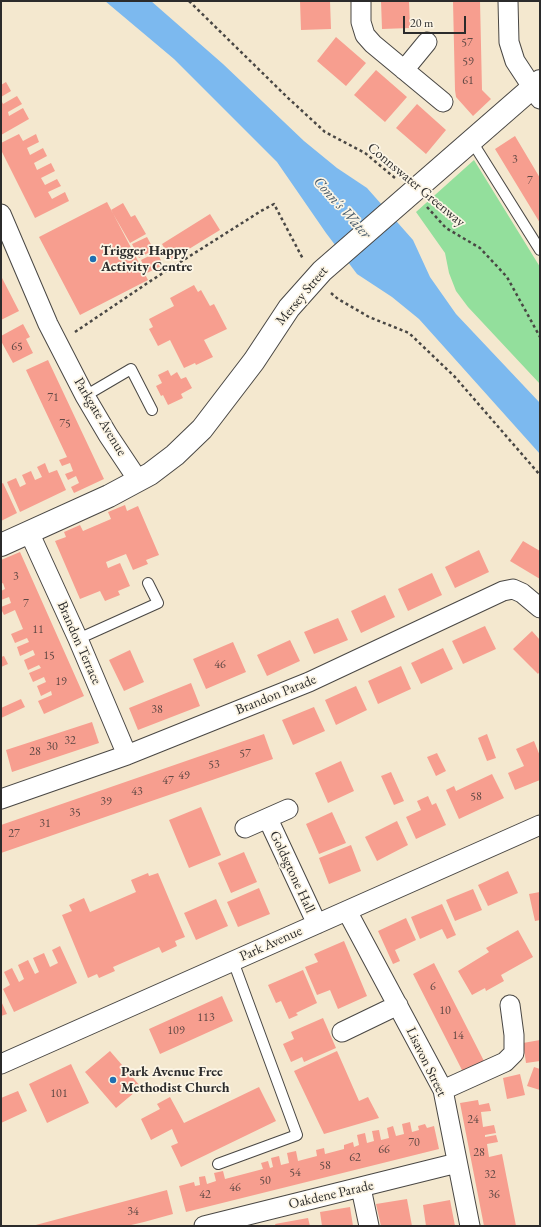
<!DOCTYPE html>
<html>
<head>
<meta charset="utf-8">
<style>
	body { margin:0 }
	#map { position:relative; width:541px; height:1227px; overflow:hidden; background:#f4e8cf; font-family:"EB Garamond",serif }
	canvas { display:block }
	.frame { position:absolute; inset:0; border:2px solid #2b2b2b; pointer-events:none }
	.scale { position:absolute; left:403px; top:16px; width:63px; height:18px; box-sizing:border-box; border:2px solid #2b2b2b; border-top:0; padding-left:5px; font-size:12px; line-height:14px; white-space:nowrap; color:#2b2b2b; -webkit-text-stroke:3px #fcf5e5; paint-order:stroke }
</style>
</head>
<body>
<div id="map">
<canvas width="541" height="1227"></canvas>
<div class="frame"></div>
<div class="scale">20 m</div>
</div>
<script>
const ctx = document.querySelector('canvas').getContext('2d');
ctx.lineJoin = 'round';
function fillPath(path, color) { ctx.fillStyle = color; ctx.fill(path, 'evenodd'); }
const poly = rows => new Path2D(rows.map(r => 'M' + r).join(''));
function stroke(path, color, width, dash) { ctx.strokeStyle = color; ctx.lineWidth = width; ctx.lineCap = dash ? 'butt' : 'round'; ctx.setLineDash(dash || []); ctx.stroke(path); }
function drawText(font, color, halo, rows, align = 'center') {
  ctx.font = font + ' "EB Garamond",serif'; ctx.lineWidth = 3.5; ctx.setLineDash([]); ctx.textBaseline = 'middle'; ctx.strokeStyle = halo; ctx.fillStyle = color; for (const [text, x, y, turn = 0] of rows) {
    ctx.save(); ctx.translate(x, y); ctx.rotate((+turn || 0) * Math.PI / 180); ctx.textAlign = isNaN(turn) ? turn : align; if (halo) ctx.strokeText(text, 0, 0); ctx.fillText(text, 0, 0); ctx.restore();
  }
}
const green = poly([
	[474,160,540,267,540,384,468,307,456,291,449,273,445,253,416,212]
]);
const water = poly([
	[105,1,151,1,223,64,304,141,337,168,367,188,413,240,430,277,456,314,540,403,540,454,419,319,392,297,357,274,326,233,277,162,174,59]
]);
const building = poly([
	[300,1,330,1,331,29,301,30],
	[381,1,409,1,410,28,382,29],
	[453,1,480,1,482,90,491,99,473,116,456,97,455,90],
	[336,37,366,63,346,86,317,61],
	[376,70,407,97,385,122,354,95],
	[6,82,11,91,1,97,1,85],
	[17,96,22,104,8,112,9,116,23,108,29,119,1,135,1,100,3,104],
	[417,104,446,130,426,154,396,128],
	[19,134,23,141,36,134,39,142,27,148,30,155,43,148,47,156,34,163,37,170,51,163,55,171,41,178,45,185,57,179,61,186,48,192,52,199,65,192,69,201,35,218,1,150,1,143],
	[515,136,540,178,540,223,495,149],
	[107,202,148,280,80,315,39,237],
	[123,203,131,217,135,215,146,234,130,243,111,210],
	[210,214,220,230,171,260,162,244],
	[147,237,154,250,139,258,132,244],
	[157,252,163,265,147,273,141,260],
	[1,276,19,311,1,320],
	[194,285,198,292,201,290,210,306,214,304,227,329,204,340,213,357,196,365,195,363,184,368,170,340,158,346,149,329,153,327,149,319,174,306,170,298],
	[23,324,30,337,26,339,33,353,13,363,1,341,1,336],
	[48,360,104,479,74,493,71,487,79,483,76,476,68,480,65,474,73,471,70,463,62,466,59,460,67,457,26,370],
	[168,370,171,376,177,372,181,379,186,377,192,388,181,394,183,398,168,405,163,395,161,396,156,386,162,383,158,375],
	[45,463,49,473,57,470,66,490,20,512,7,482,16,478,20,487,26,484,22,475,31,471,35,480,42,477,37,467],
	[3,483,17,513,1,521,1,484],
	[125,505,127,511,138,506,159,555,146,560,148,564,133,570,126,554,106,562,108,568,120,563,130,586,118,591,120,595,105,601,100,591,80,599,55,541,66,537,64,532,80,525,83,531,111,519,108,512],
	[523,541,540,551,540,579,510,561],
	[479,550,489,572,455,588,445,567],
	[20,552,84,696,44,714,38,701,52,695,51,691,41,696,37,686,46,682,44,677,33,682,29,673,41,668,39,665,28,670,24,660,35,655,33,650,20,656,17,647,29,642,27,638,15,643,11,634,23,629,15,610,4,615,1,609,1,607,11,603,9,597,1,600,1,591,5,589,3,583,1,584,1,560],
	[432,573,442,595,408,611,398,589],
	[385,595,395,617,361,633,351,611],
	[338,618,348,640,314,654,304,632],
	[485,626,496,649,463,664,452,641],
	[532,631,540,640,540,671,538,674,513,649],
	[290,640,300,661,267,676,257,655],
	[233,642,246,672,206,689,193,659],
	[443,648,453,669,421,684,411,663],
	[130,650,144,682,124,691,109,660],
	[4,656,8,664,1,667,1,657],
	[401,666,411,689,378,704,368,681],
	[191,683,200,706,138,730,129,708],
	[356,686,367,710,336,725,325,700],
	[21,699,25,707,1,718,1,708],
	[314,707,325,731,293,745,282,720],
	[92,722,99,743,12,772,6,750],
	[264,734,273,759,1,853,1,825],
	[487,734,496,758,487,761,478,738],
	[534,741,540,756,540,780,515,790,508,773,524,766,516,749],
	[437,753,446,771,436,776,427,757],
	[341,761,354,791,328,803,315,773],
	[391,772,404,801,394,805,381,776],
	[492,774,504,798,459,819,446,790,454,786,456,791],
	[428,796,432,805,436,803,446,825,416,839,406,817,421,810,417,801],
	[201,807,221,855,189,868,169,820],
	[332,812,346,843,319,854,306,824],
	[397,821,408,845,377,861,365,837],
	[351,845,361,871,329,884,319,858],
	[244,852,257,882,231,893,218,863],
	[508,871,518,893,488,906,478,885],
	[148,873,149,876,158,873,185,937,175,941,177,946,162,953,159,947,113,967,115,971,99,978,97,974,88,978,62,915,72,911,69,905,84,898,90,912,136,892,131,880],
	[259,888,270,914,238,927,227,902],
	[473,889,482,910,455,921,446,900],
	[540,892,540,920,535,921,529,894],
	[216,899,228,926,196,940,184,913],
	[442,904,456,935,447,939,442,929,420,939,411,917],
	[406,918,416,940,395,950,400,961,393,964,378,931],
	[518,930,533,957,501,975,504,981,486,991,485,988,472,995,458,971,489,952,486,948],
	[344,941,367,996,338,1009,330,990,317,995,305,967,318,962,314,954],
	[60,946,77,983,14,1012,3,989,10,985,4,972,12,968,19,982,24,979,18,965,28,960,35,974,39,972,33,958,44,953,50,967,58,963,52,950],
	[434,963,484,1061,463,1072,413,974],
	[303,970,317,1003,296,1013,298,1015,289,1019,281,1001,276,1003,268,985],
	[222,996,233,1021,160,1054,149,1029],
	[1,1001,7,1014,1,1016],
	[323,1018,336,1048,304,1062,302,1057,291,1062,283,1044,294,1039,291,1032],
	[540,1040,540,1061,526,1063,523,1043],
	[110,1051,141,1087,116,1108,85,1072],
	[337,1051,359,1101,368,1097,379,1118,324,1134,294,1071],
	[71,1064,89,1103,47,1123,29,1084],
	[534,1067,540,1069,540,1090,527,1086],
	[520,1074,525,1095,507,1099,503,1078],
	[259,1087,276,1121,181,1167,171,1146,178,1143,172,1129,151,1140,141,1119,160,1109,157,1104,170,1097,184,1123],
	[18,1091,27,1111,1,1123,1,1098],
	[478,1100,479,1105,489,1103,491,1111,481,1112,483,1127,494,1125,496,1133,485,1135,485,1137,496,1135,498,1142,487,1144,489,1157,502,1154,516,1226,484,1226,460,1103],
	[410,1122,412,1132,419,1130,418,1126,425,1124,427,1128,434,1126,439,1149,186,1212,179,1186,194,1182,195,1186,200,1185,199,1177,205,1176,207,1184,216,1181,214,1173,223,1171,225,1179,263,1169,261,1163,268,1161,270,1168,273,1167,271,1158,279,1156,281,1165,289,1163,287,1153,296,1151,298,1161,317,1156,316,1150,324,1148,325,1154,344,1149,344,1145,353,1142,354,1147,359,1145,357,1135,365,1133,367,1143,374,1141,372,1131,379,1130,381,1140,389,1138,387,1128,393,1126,396,1136,404,1134,402,1124],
	[167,1190,173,1214,144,1222,127,1226,32,1226],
	[407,1199,412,1226,381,1226,376,1204],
	[450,1200,455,1226,426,1226,423,1205],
	[350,1207,353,1226,322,1226,320,1212],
	[308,1218,310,1226,276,1226,275,1224]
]);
const path = poly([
	[189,1,287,97,325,132,365,153,395,178],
	[427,207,446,228,480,248,507,277,540,337],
	[331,293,338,299,369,317,409,333,455,377,540,475],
	[75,332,152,280,261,211,274,204,303,259]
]);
const service = poly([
	[471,140,540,250],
	[85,396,131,369,152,410],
	[78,639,158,603,148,583],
	[218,1164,297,1135,233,961]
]);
const minor = poly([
	[361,1,361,22,365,35,373,44,443,102],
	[508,1,509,42,515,61,540,99],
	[404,70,427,42],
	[1,214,48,324,85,396,108,435,138,480],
	[29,532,78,639,127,755],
	[1,799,127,755,309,682,503,591,513,589,522,593,540,608],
	[268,819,317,924],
	[245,828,288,809],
	[347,911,443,1090,470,1226],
	[342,1032,398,1005],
	[1,1064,540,825],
	[443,1090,505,1062,514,1053,514,1035,510,1005],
	[361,1188,369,1226],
	[204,1226,457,1163]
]);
const tertiary = poly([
	[1,545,109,496,150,474,175,455,202,429,254,361,289,308,322,271,540,81]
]);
const markers = [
	[93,259,4,"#1f6fb2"],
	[113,1080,4,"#1f6fb2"]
];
const numberNames = [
	["57",467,43],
	["59",468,62],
	["61",468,81],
	["3",515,160],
	["7",530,181],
	["65",17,347],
	["71",53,398],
	["75",65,424],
	["3",16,577],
	["7",26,604],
	["11",38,630],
	["15",49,656],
	["46",220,665],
	["19",61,682],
	["38",157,710],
	["32",70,741],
	["30",52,747],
	["28",35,752],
	["57",245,754],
	["53",214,765],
	["49",184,776],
	["47",168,781],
	["43",137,792],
	["58",476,797],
	["39",106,802],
	["35",75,813],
	["31",45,824],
	["27",14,834],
	["6",433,987],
	["10",445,1011],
	["113",206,1018],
	["109",176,1031],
	["14",458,1036],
	["101",59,1094],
	["24",473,1120],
	["70",414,1143],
	["66",384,1150],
	["28",479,1153],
	["62",355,1158],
	["58",325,1166],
	["54",295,1173],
	["32",490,1175],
	["50",265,1181],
	["46",235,1188],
	["42",205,1195],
	["36",494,1195],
	["34",133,1212]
];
const streetNames = [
	["Connswater Greenway",416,185,40],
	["Mersey Street",302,296,-50],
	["Parkgate Avenue",100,417,59],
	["Brandon Terrace",79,643,66],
	["Brandon Parade",276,695,-22],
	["Goldsgtone Hall",292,872,65],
	["Park Avenue",271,944,-24],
	["Lisavon Street",426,1062,64],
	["Oakdene Parade",331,1195,-13]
];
const poiNames = [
	["Trigger Happy",101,251],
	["Activity Centre",101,267],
	["Park Avenue Free",121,1072],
	["Methodist Church",121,1088]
];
const waterNames = [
	["Conn's Water",342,208,48]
];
fillPath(green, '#93df9c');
fillPath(water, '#7cb9ef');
fillPath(building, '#f79e8f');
stroke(service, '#494744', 12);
stroke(minor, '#494744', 21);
stroke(tertiary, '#494744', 24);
stroke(path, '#494744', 2.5, [3, 3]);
stroke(service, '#fff', 10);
stroke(minor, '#fff', 19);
stroke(tertiary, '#fff', 22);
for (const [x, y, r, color] of markers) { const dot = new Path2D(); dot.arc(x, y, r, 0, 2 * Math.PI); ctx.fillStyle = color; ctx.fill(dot); stroke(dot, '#fcf5e5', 1.5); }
drawText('12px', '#5e4844', null, numberNames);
drawText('14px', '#2b2b2b', '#fcf5e5', streetNames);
drawText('bold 14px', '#2b2b2b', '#fcf5e5', poiNames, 'left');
drawText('italic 15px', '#435666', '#fcf5e5', waterNames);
</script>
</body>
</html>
